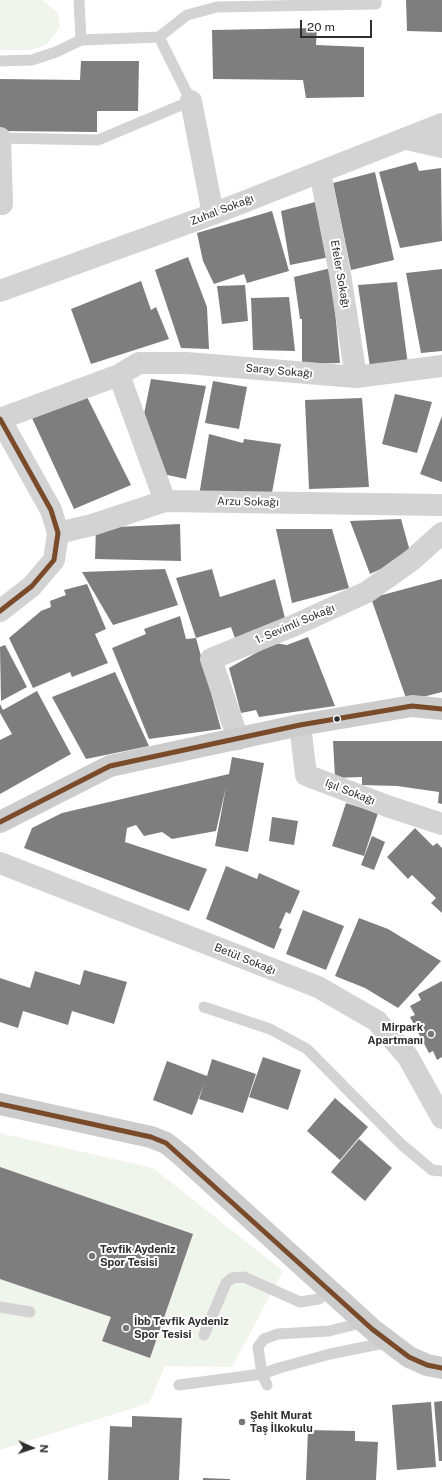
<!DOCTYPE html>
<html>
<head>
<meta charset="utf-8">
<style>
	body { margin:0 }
	#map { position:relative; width:442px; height:1480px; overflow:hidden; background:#fff; font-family:"Public Sans",sans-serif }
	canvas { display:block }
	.north { position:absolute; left:12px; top:1428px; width:40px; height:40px; -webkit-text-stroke:3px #fff; paint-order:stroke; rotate:93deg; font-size:11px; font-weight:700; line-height:16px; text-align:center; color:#2e2e2e }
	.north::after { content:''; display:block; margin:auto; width:14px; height:18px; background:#2e2e2e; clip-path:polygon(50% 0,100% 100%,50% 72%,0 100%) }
	.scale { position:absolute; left:300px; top:20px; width:72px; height:18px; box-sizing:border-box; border:2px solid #2e2e2e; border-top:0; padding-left:5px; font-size:12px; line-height:14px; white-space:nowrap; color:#2e2e2e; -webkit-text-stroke:3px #fff; paint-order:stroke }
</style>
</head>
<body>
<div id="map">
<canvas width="442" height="1480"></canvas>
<div class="north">N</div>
<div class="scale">20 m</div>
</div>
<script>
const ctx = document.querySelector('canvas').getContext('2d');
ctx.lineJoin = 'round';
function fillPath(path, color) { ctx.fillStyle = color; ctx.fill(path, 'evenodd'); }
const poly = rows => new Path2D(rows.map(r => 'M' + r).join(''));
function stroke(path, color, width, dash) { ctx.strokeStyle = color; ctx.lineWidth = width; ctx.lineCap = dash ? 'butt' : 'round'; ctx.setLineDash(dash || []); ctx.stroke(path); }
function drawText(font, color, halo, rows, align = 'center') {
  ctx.font = font + ' "Public Sans",sans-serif'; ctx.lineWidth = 4; ctx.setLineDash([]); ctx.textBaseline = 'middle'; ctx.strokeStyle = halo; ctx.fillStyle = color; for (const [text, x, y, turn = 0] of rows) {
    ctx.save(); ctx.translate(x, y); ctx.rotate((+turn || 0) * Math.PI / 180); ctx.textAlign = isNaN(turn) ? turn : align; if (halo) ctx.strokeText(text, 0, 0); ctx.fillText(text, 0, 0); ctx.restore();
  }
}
const green = poly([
	[0,0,43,0,58,13,60,27,47,44,31,50,0,50],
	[0,1133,153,1168,283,1271,232,1367,165,1366,149,1403,0,1450]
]);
const building = poly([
	[406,0,442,0,442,32,407,31],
	[317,28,316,45,364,47,364,97,306,98,303,80,213,79,212,30],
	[81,61,139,61,138,111,97,111,97,132,0,131,0,79,80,80],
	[416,162,419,171,441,168,442,241,400,248,379,172],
	[375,172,394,260,351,270,333,183],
	[319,201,330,257,290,265,281,211],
	[272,211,289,271,247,283,244,274,214,284,203,261,197,233],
	[188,257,207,307,209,349,181,348,155,270],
	[331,268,340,363,302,364,302,319,300,319,294,277],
	[442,269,442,351,421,353,406,273],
	[141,281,151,310,156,307,169,339,91,364,71,309],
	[397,282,408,365,370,367,358,285],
	[245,285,248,321,222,324,217,286],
	[289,297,295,351,253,350,251,298],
	[151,379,206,386,186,479,163,474,144,414],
	[213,381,247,387,239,429,205,423],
	[85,393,131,485,74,509,32,418],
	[395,394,432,402,417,453,382,444],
	[362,398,369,487,309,489,305,400],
	[442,416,442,482,420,474],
	[209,434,243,443,244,439,281,444,271,498,199,496],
	[401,519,411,555,370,574,350,521],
	[180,524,181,561,95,559,96,528],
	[276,529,332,529,349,588,292,603],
	[165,569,178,605,113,625,82,572],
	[212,569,220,597,275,579,286,622,237,644,231,627,196,638,221,729,149,739,112,648,146,634,144,629,180,616,186,639,196,638,176,578],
	[442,579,442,692,407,701,371,598],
	[87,584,106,629,95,634,108,663,72,677,70,672,33,688,9,638,41,611,51,607,50,601,66,595,64,590],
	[308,637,335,706,259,717,256,710,241,713,229,668,274,643,287,645],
	[5,645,27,687,1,701,0,647],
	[115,672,149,746,86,759,52,697],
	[37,691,71,754,0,794,0,740,12,734,0,713,0,704,3,710],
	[333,741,442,741,442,804,438,803,439,792,397,786,362,785,362,777,335,778],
	[232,757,264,763,248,852,215,846,226,787,216,831,172,839,162,832,144,836,136,825,127,828,125,842,207,869,189,911,24,848,32,828,62,813,229,774],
	[346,803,378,813,364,856,332,846],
	[272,817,298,821,294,845,269,841],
	[415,828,433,846,437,843,442,848,442,913,431,903,436,898,412,875,408,879,387,857],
	[372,836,385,842,374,870,361,865],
	[226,866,257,879,259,873,300,891,290,914,286,912,279,928,282,929,274,949,206,919],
	[303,910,344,926,326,970,286,954],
	[359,918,388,929,441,961,398,1008,365,988,335,976],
	[84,970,127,982,114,1024,72,1011,68,1025,23,1011,18,1028,0,1022,0,978,30,988,35,971,80,985],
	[442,981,442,1057,437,1060,433,1051,429,1053,410,1017,415,1015,410,1006,421,1000,418,994],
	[263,1057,301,1070,288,1110,249,1097],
	[212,1059,256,1074,243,1113,199,1099,204,1084,192,1115,153,1100,167,1061,207,1076],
	[335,1098,368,1127,340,1160,307,1131],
	[359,1139,392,1168,365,1201,331,1172],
	[0,1167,193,1234,150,1358,102,1341,111,1317,0,1279],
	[442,1401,442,1461,439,1461,434,1402],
	[431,1402,436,1467,397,1470,392,1405],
	[132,1416,182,1418,179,1480,108,1480,110,1426,132,1427],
	[308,1430,355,1431,355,1441,378,1442,376,1480,306,1480],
	[203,1478,230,1479,230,1480,203,1480]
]);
const lane = poly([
	[159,37,187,15,217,7,376,4,376,0],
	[0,61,32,60,56,52,81,40],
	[0,138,98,140,191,101,159,37,81,40,79,0],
	[204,1007,270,1029,307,1049,401,1144,432,1170,442,1171],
	[0,1307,30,1312],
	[204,1335,226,1283,232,1278,244,1277,300,1302,319,1299,329,1291],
	[179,1385,262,1374,258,1347,264,1339,278,1334,329,1331,365,1322],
	[267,1385,262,1374,279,1368,330,1354,389,1342]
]);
const street = poly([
	[191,101,213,214],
	[407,139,442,147],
	[320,172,340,274,356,377],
	[0,204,2,204,0,138],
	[0,291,213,214,442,124],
	[119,375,165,501],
	[0,419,119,375,139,363,186,363,356,377,442,366],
	[0,419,51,510,58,533,54,560,32,586,0,611],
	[58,533,92,525,165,501,442,505],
	[300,725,306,775,387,806,442,824],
	[238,739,211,659,295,625,367,592,412,560,442,533],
	[0,863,318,987,377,1021,408,1057,442,1118]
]);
const secondary = poly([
	[0,822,110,766,300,725,412,706,442,709],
	[0,1104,151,1137,166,1143,181,1155,372,1329,409,1357,427,1365,442,1368]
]);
const bus1 = poly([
	[0,419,51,510,58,533,54,560,32,586,0,611],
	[0,822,110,766,300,725,412,706,442,709],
	[0,1104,151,1137,166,1143,372,1329,409,1357,427,1365,442,1368]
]);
const markers = [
	[337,719,3.5,"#2e2e2e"],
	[431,1034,4,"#777"],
	[92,1256,4,"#777"],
	[126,1328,4,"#777"],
	[242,1422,4,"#777"]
];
const streetNames = [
	["Zuhal Sokağı",222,210,-21],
	["Efeler Sokağı",340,274,80],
	["Saray Sokağı",279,371,5],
	["Arzu Sokağı",248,502,1],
	["1. Sevimli Sokağı",295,624,-23],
	["Işıl Sokağı",350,792,21],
	["Betül Sokağı",245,959,22]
];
const poiNames = [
	["Mirpark",423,1028,"right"],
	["Apartmanı",423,1041,"right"],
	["Tevfik Aydeniz",100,1250],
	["Spor Tesisi",100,1263],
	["İbb Tevfik Aydeniz",134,1322],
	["Spor Tesisi",134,1335],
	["Şehit Murat",250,1416],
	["Taş İlkokulu",250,1429]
];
fillPath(green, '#eff5eb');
fillPath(building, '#7e7e7e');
stroke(lane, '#d3d3d3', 11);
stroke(street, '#d3d3d3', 22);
stroke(secondary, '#ccc', 22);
stroke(bus1, '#7a4b2a', 5);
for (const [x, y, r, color] of markers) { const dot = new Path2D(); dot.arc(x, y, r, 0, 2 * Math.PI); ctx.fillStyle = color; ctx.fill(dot); stroke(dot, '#fff', 1.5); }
drawText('11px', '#2e2e2e', '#fff', streetNames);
drawText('bold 11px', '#2e2e2e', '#fff', poiNames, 'left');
</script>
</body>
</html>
